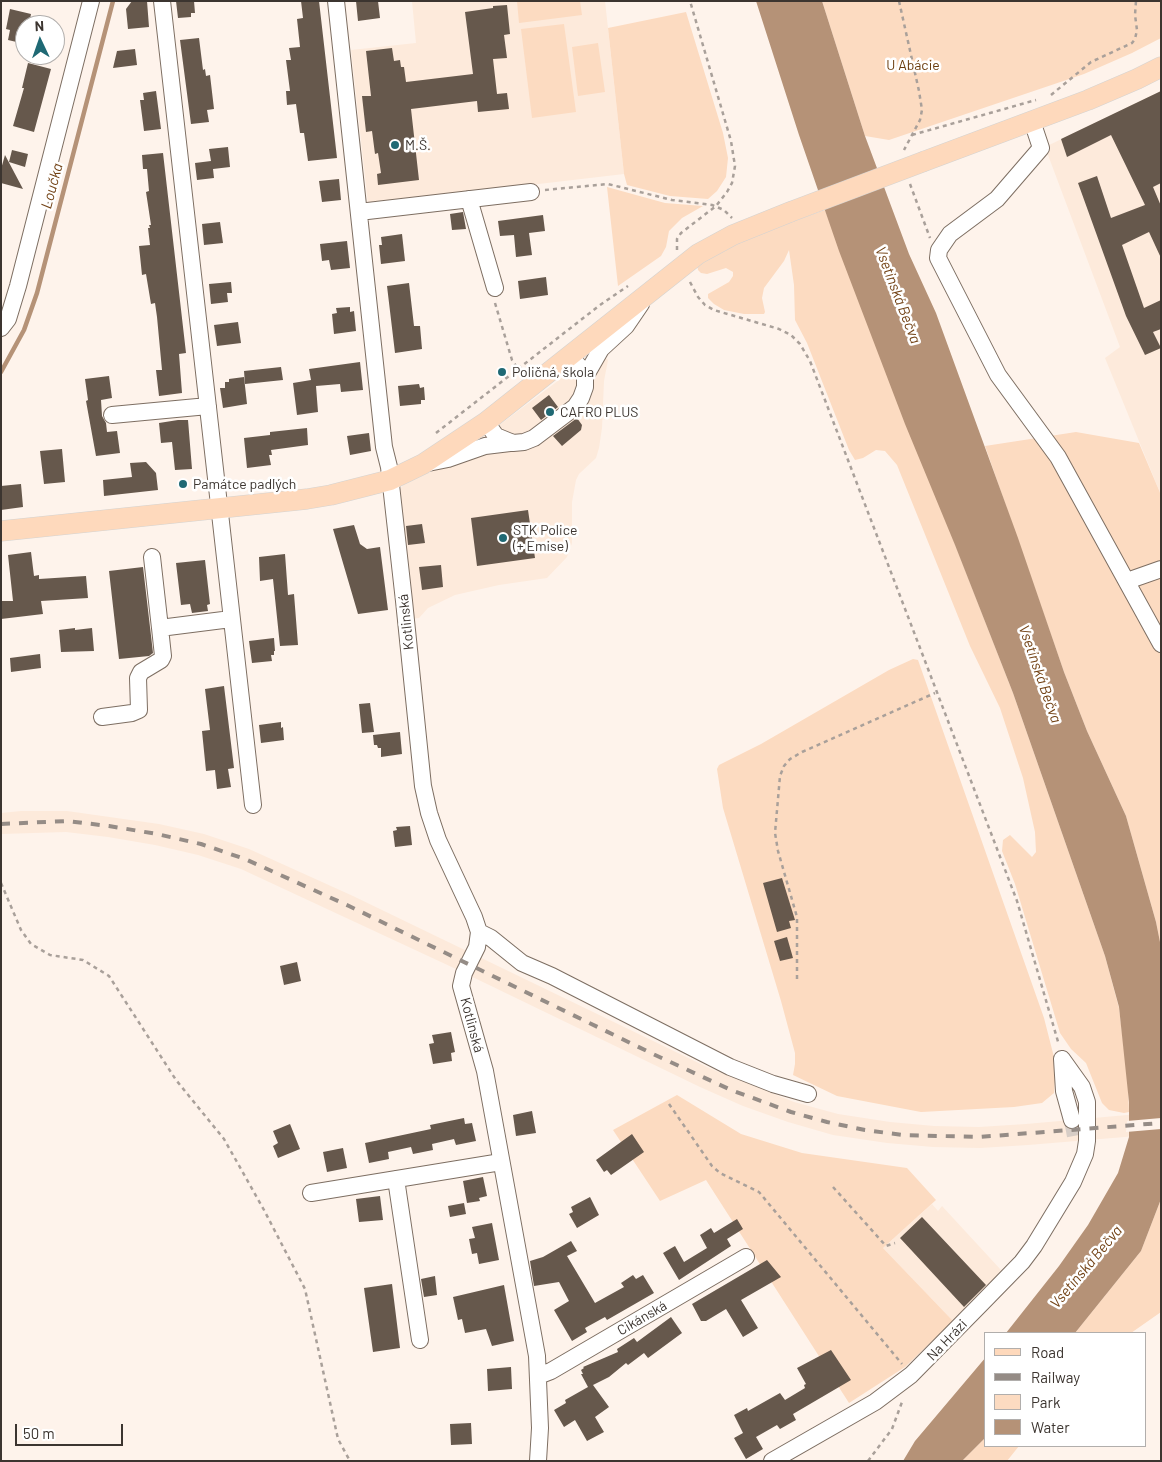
<!DOCTYPE html>
<html>
<head>
<meta charset="utf-8">
<style>
	body { margin:0 }
	#map { position:relative; width:1162px; height:1462px; overflow:hidden; background:#fef3eb; font-family:Barlow,sans-serif }
	canvas { display:block }
	.frame { position:absolute; inset:0; border:2px solid #3c3530; pointer-events:none }
	.legend { position:absolute; left:984px; top:1332px; width:162px; height:115px; box-sizing:border-box; background:#fff; border:1px solid #b1aeac; margin:0; padding:6px 9px; list-style:none; font-size:15px; color:#3c3530 }
	.legend li { display:flex; align-items:center; gap:10px; height:25px }
	.legend b { width:25px; border:1px solid #b1aeac }
	.north { position:absolute; left:15px; top:15px; width:50px; height:50px; box-sizing:border-box; background:#fff; border:1px solid #b1aeac; border-radius:50%; rotate:357deg; font-size:14px; font-weight:700; line-height:20px; text-align:center; color:#3c3530 }
	.north::after { content:''; display:block; margin:auto; width:18px; height:22px; background:#1f6974; clip-path:polygon(50% 0,100% 100%,50% 72%,0 100%) }
	.scale { position:absolute; left:15px; top:1424px; width:108px; height:22px; box-sizing:border-box; border:2px solid #3c3530; border-top:0; padding-left:6px; font-size:15px; line-height:18px; white-space:nowrap; color:#3c3530; -webkit-text-stroke:4px #fff; paint-order:stroke }
</style>
</head>
<body>
<div id="map">
<canvas width="1162" height="1462"></canvas>
<div class="frame"></div>
<ul class="legend">
<li><b style="height:6px;background:#fed9bc"></b>Road</li>
<li><b style="height:6px;background:#958c86"></b>Railway</li>
<li><b style="height:14px;background:#fcdbc1"></b>Park</li>
<li><b style="height:14px;background:#b59277"></b>Water</li>
</ul>
<div class="north">N</div>
<div class="scale">50 m</div>
</div>
<script>
const ctx = document.querySelector('canvas').getContext('2d');
ctx.lineJoin = 'round';
function fillPath(path, color) { ctx.fillStyle = color; ctx.fill(path, 'evenodd'); }
const poly = rows => new Path2D(rows.map(r => 'M' + r).join(''));
function stroke(path, color, width, dash) { ctx.strokeStyle = color; ctx.lineWidth = width; ctx.lineCap = dash ? 'butt' : 'round'; ctx.setLineDash(dash || []); ctx.stroke(path); }
function drawText(font, color, halo, rows, align = 'center') {
  ctx.font = font + ' Barlow,sans-serif'; ctx.lineWidth = 5; ctx.setLineDash([]); ctx.textBaseline = 'middle'; ctx.strokeStyle = halo; ctx.fillStyle = color; for (const [text, x, y, turn = 0] of rows) {
    ctx.save(); ctx.translate(x, y); ctx.rotate((+turn || 0) * Math.PI / 180); ctx.textAlign = isNaN(turn) ? turn : align; if (halo) ctx.strokeText(text, 0, 0); ctx.fillText(text, 0, 0); ctx.restore();
  }
}
const built = poly([
	[412,1,605,1,624,174,368,204,351,50,416,43],
	[1161,91,1161,495,1105,358,1120,347,1045,147],
	[603,355,608,360,604,381,602,428,599,448,596,458,579,474,576,480,572,502,572,543,567,557,547,578,499,585,455,595,428,608,419,618,411,619,396,494,405,483,430,472,502,423,571,371],
	[21,811,67,811,159,824,204,834,249,849,353,896,709,1068,794,1102,838,1114,890,1122,934,1126,979,1127,1026,1124,1161,1112,1161,1134,1028,1145,980,1148,933,1147,887,1143,833,1135,788,1122,743,1106,700,1087,456,969,241,869,198,855,155,845,108,837,66,832,1,834,1,813],
	[932,1204,938,1211,942,1206,1001,1270,988,1287,953,1321,883,1248]
]);
const green = poly([
	[517,1,580,1,582,15,519,23],
	[822,1,1161,1,1161,38,1132,53,1084,74,889,140,865,136],
	[686,12,723,133,728,158,726,177,717,191,708,199,670,196,627,185,624,174,608,28],
	[564,24,576,112,532,118,521,29],
	[598,43,605,92,578,96,572,47],
	[607,187,665,203,703,206,682,218,669,231,666,247,661,256,618,286],
	[825,210,1013,693,1105,956,1119,1008,1128,1081,1129,1112,1124,1113,1109,1110,1102,1103,1086,1063,1071,1049,1060,1033,1015,884,1002,851,1003,840,1010,835,1032,857,1036,852,1035,832,1023,778,1000,708,970,646,897,465,885,451,876,450,863,458,855,460,849,450,807,343,795,320,794,285,789,250,784,261,764,288,762,298,765,312,764,314,744,314,724,310,714,304,708,298,708,294,729,282,733,276,733,272,726,268,707,274,701,273,698,270,697,265,718,252,784,224],
	[1076,432,1139,443,1161,495,1161,947,1156,922,1126,816,1087,731,1064,672,985,446],
	[913,659,918,660,1044,1018,1055,1061,1055,1080,1054,1093,1042,1103,1014,1107,921,1112,837,1096,793,1075,795,1064,795,1053,781,1001,723,808,717,769,719,765,761,744,889,670],
	[677,1095,741,1134,802,1153,907,1168,936,1200,883,1248,953,1321,905,1367,849,1403,706,1180,660,1201,613,1130],
	[1161,1199,1161,1312,1131,1333,1075,1333,1141,1251],
	[986,1437,986,1446,1019,1446,1007,1461,962,1461]
]);
const water = poly([
	[756,1,822,1,865,136,909,254,936,313,1018,538,1064,672,1087,731,1126,816,1156,922,1161,947,1161,1199,1141,1251,1075,1333,1006,1333,1059,1266,1088,1225,1118,1173,1129,1137,1129,1102,1119,1007,1105,956,1013,693,955,545,905,424,839,251,799,135],
	[986,1357,986,1437,962,1461,903,1461,915,1441]
]);
const pier = poly([
	[1161,1118,1161,1129,1126,1132,1127,1121]
]);
const stream = poly([
	[1,372,24,330,37,293,113,1]
]);
const building = poly([
	[132,1,147,1,149,27,128,29,126,9],
	[176,1,194,1,195,13,191,13,191,17,178,18],
	[301,1,319,1,337,158,308,161,304,133,300,133,296,104,287,105,286,91,290,91,286,60,291,60,289,48,300,47,297,19,303,18],
	[356,1,378,1,380,18,358,21],
	[507,5,510,34,504,35,507,58,493,59,497,94,507,93,509,109,478,112,477,101,411,109,419,180,378,185,377,174,381,173,378,153,375,154,372,131,366,132,362,96,371,96,366,51,392,48,394,61,400,60,401,67,404,67,406,82,473,74,465,12,493,8,493,6],
	[10,9,31,14,29,25,25,25,25,44,8,40,10,30,6,29],
	[199,38,203,70,205,69,206,76,210,75,214,109,207,110,209,122,191,124,180,40],
	[135,49,137,65,113,68,117,51],
	[28,63,51,69,34,132,13,126,24,88,22,88],
	[156,91,161,129,144,131,140,100,144,100,143,93],
	[1161,91,1161,183,1153,187,1161,206,1161,258,1149,232,1122,245,1144,308,1161,300,1161,329,1153,332,1161,348,1145,355,1126,316,1078,183,1097,176,1111,218,1145,205,1111,135,1067,157,1061,139],
	[228,147,230,167,213,169,214,178,197,180,195,163,211,161,209,149],
	[12,150,28,154,25,167,9,162],
	[163,153,186,353,179,354,182,393,159,396,156,370,162,370,157,317,155,303,151,304,146,274,142,275,139,246,150,245,148,228,150,228,149,225,151,225,146,192,149,191,147,169,143,169,142,155],
	[5,155,23,189,1,183,1,169],
	[339,179,341,200,322,202,319,181],
	[463,212,466,229,452,230,450,214],
	[543,215,545,231,529,233,532,255,516,257,514,235,500,236,498,221],
	[220,222,223,243,204,245,202,224],
	[402,234,405,261,381,264,379,245,382,245,381,237],
	[347,241,350,268,331,270,329,260,322,261,320,244],
	[546,277,548,295,520,299,518,281],
	[231,282,232,293,227,293,228,302,211,304,209,284],
	[409,283,414,326,420,326,422,349,395,353,387,286],
	[350,307,350,312,354,311,356,331,334,334,332,314,337,313,336,308],
	[238,322,241,343,217,346,214,325],
	[360,362,363,390,341,392,340,384,316,386,318,412,297,415,293,383,311,380,309,369],
	[281,367,283,380,245,384,244,371],
	[109,376,112,398,101,400,102,416,106,423,107,432,117,431,120,453,96,456,86,401,88,400,85,379],
	[244,377,247,404,223,408,220,388,225,388,225,382,229,382,229,379],
	[419,384,420,388,424,387,425,400,421,400,421,404,400,406,398,386],
	[549,395,558,407,541,420,532,408],
	[577,418,582,425,581,430,562,446,553,436],
	[178,420,188,420,192,469,175,470,172,442,161,443,159,423],
	[307,428,308,445,271,450,272,455,269,455,271,465,247,468,244,438,270,435,270,432],
	[369,433,371,451,350,455,347,436],
	[62,449,65,482,44,484,40,451],
	[146,462,156,473,158,490,104,496,103,480,132,477,130,463],
	[21,484,23,507,1,510,1,486],
	[528,510,535,558,477,566,471,518],
	[422,524,425,543,408,545,406,526],
	[354,525,360,544,367,549,380,547,388,610,358,614,333,529],
	[31,552,34,576,39,575,39,579,86,576,88,598,41,601,43,614,1,619,1,601,13,601,8,555],
	[285,554,288,595,294,594,298,645,280,646,273,579,260,581,259,557],
	[205,560,210,604,207,605,208,611,192,613,190,604,181,605,176,563],
	[441,565,443,587,422,590,419,567],
	[143,567,153,653,149,656,119,659,109,571],
	[75,628,75,630,92,628,94,651,61,652,59,630],
	[274,638,275,651,274,651,274,655,271,655,272,661,252,663,249,641],
	[40,654,41,668,11,672,10,658],
	[224,686,234,768,228,769,231,787,217,789,215,770,206,771,202,731,210,730,205,689],
	[370,703,374,732,362,733,359,704],
	[281,722,281,728,283,727,284,740,261,743,259,725],
	[400,732,402,754,381,757,381,748,378,748,377,745,374,745,373,735],
	[410,826,412,845,395,847,393,831,397,830,396,827],
	[782,878,795,920,789,921,791,928,777,932,763,883],
	[787,937,793,958,780,961,774,941],
	[297,962,301,981,284,985,280,966],
	[451,1032,455,1052,451,1053,452,1061,433,1064,429,1044,434,1043,432,1035],
	[532,1111,536,1133,516,1136,513,1115],
	[464,1118,465,1124,472,1123,476,1141,456,1145,454,1139,432,1144,433,1150,413,1154,411,1147,388,1152,389,1159,369,1163,365,1143,431,1129,430,1125],
	[290,1124,300,1149,278,1158,273,1146,278,1143,273,1131],
	[632,1134,644,1152,611,1175,607,1170,604,1172,596,1160],
	[343,1148,347,1168,327,1172,323,1152],
	[483,1177,487,1196,479,1198,480,1201,467,1203,463,1181],
	[380,1196,383,1220,359,1222,356,1199],
	[590,1197,599,1215,577,1228,569,1214,573,1212,571,1207],
	[464,1203,466,1214,450,1217,448,1206],
	[922,1217,986,1285,964,1307,900,1238],
	[737,1219,743,1229,727,1239,731,1246,679,1280,663,1253,675,1246,684,1262,707,1248,700,1235,711,1228,714,1233],
	[492,1223,499,1260,479,1264,477,1253,472,1254,469,1239,475,1238,472,1227],
	[571,1241,577,1251,567,1256,595,1303,624,1287,621,1283,633,1275,636,1279,643,1275,654,1293,607,1320,605,1317,585,1328,587,1332,572,1341,554,1310,569,1301,559,1282,534,1286,530,1261,543,1257],
	[767,1260,781,1277,741,1300,758,1328,743,1337,726,1309,706,1321,701,1321,692,1304],
	[435,1276,437,1295,424,1297,421,1279],
	[392,1284,400,1348,373,1352,364,1288],
	[504,1285,514,1341,492,1346,486,1329,465,1333,462,1319,458,1320,453,1297],
	[671,1317,682,1333,648,1358,644,1353,628,1365,626,1363,609,1377,593,1385,609,1407,595,1417,604,1432,587,1441,575,1420,564,1427,554,1410,566,1403,565,1400,588,1387,581,1374,583,1374,581,1370,584,1368,583,1367,618,1352,617,1349,634,1338,637,1342],
	[831,1350,851,1380,793,1414,796,1420,780,1429,777,1425,756,1437,763,1449,746,1459,734,1438,743,1433,734,1415,747,1408,748,1411,780,1393,785,1400,805,1388,804,1385,806,1384,797,1368],
	[511,1367,512,1389,488,1391,487,1369],
	[471,1423,472,1444,451,1445,450,1424]
]);
const minorTunnel = poly([
	[1072,1120,1075,1136]
]);
const path = poly([
	[899,1,919,91,922,110,920,120,904,150],
	[1051,95,1091,62,1132,43,1135,39,1137,30,1135,15,1136,1],
	[912,135,1036,100],
	[910,184,930,238],
	[545,190,608,184,672,200,712,205,724,210,732,218],
	[677,250,677,239,681,233,716,206,727,192,732,183,735,166,731,141,690,1],
	[690,282,698,297,705,305,714,310,779,329,791,335,800,344,810,361,1017,901,1059,1045],
	[495,303,512,360,518,369],
	[436,433,600,305,628,286],
	[1,883,21,930,31,944,50,955,83,960,109,976,176,1080,224,1139,264,1210,305,1289,338,1439,350,1461],
	[797,979,797,917,778,851,775,833,780,776,784,766,790,759,802,752,935,693],
	[669,1104,712,1166,720,1173,759,1192,902,1364],
	[833,1187,886,1246,895,1243],
	[868,1461,892,1429,902,1402]
]);
const minor = poly([
	[162,1,253,805],
	[336,1,384,447,389,467,404,601,423,786,429,813,438,840,474,917,479,932,477,947,464,973,461,986,485,1071,537,1356,540,1428,538,1461],
	[1032,121,1041,148,997,199,950,234,939,250,938,258,998,375,1058,457,1161,644],
	[469,199,495,288],
	[359,212,531,192],
	[1,328,8,319,18,286,91,1],
	[585,377,601,349,626,326,641,304],
	[112,415,208,406],
	[486,422,496,436,513,443,524,442,534,438,575,407,581,398,585,387,585,377,581,368,575,362,567,358],
	[428,463,448,459,485,446,510,443],
	[152,557,160,628,231,619],
	[1127,581,1161,569],
	[102,717,132,713,139,710,138,678,141,672,161,660,163,656,160,628],
	[479,932,491,938,522,963,552,976,730,1067,773,1084,808,1094],
	[1062,1059,1064,1091,1072,1120],
	[396,1179,420,1340],
	[311,1193,501,1162],
	[538,1376,551,1371,746,1257],
	[772,1461,875,1402,911,1375,980,1305,1022,1262,1034,1246,1073,1182,1085,1154,1087,1141,1087,1102,1082,1087,1062,1059]
]);
const major = poly([
	[925,161,1088,100,1137,79,1161,67],
	[1,531,307,499,331,495,390,480,423,464,486,422,698,254,733,235,790,212]
]);
const rail = poly([
	[1,824,67,821,109,826,157,834,201,844,245,859,349,906,653,1054,731,1090,791,1112,827,1122,865,1130,903,1135,979,1137,1161,1123]
]);
const majorBridge = poly([
	[790,212,925,161]
]);
const markers = [
	[395,145,5,"#1f6974"],
	[502,372,5,"#1f6974"],
	[550,412,5,"#1f6974"],
	[183,484,5,"#1f6974"],
	[503,538,5,"#1f6974"]
];
const parkNames = [
	["U Abácie",913,65]
];
const poiNames = [
	["M.Š.",405,145],
	["Poličná, škola",512,372],
	["CAFRO PLUS",560,412],
	["Památce padlých",193,484],
	["STK Police",513,530],
	["(+ Emise)",513,546]
];
const streetNames = [
	["Kotlinská",406,622,-96],
	["Kotlinská",472,1025,75],
	["Cikánská",642,1318,-30],
	["Na Hrázi",947,1340,-46]
];
const waterNames = [
	["Loučka",52,186,-75],
	["Vsetínská Bečva",898,295,69],
	["Vsetínská Bečva",1040,674,71],
	["Vsetínská Bečva",1086,1267,-50]
];
fillPath(built, '#fdeadb');
fillPath(green, '#fcdbc1');
fillPath(water, '#b59277');
fillPath(pier, '#fef3eb');
stroke(stream, '#b59277', 4.5);
fillPath(building, '#66584c');
stroke(minorTunnel, '#d7cdc6', 16, [16, 8]);
stroke(minor, '#7d6e62', 18);
stroke(major, '#d4d3d1', 21);
stroke(path, '#a9a09a', 2.5, [4, 4]);
stroke(minor, '#fff', 16);
stroke(major, '#fed9bc', 20);
stroke(rail, '#958c86', 4, [9, 9]);
stroke(majorBridge, '#d4d3d1', 21, []);
stroke(majorBridge, '#fed9bc', 20);
for (const [x, y, r, color] of markers) { const dot = new Path2D(); dot.arc(x, y, r, 0, 2 * Math.PI); ctx.fillStyle = color; ctx.fill(dot); stroke(dot, '#fff', 2); }
drawText('14px', '#6a3b0c', '#fff', parkNames);
drawText('14px', '#3c3530', '#fff', poiNames, 'left');
drawText('14px', '#3c3530', '#fff', streetNames);
drawText('italic 15px', '#734316', '#fff', waterNames);
</script>
</body>
</html>
